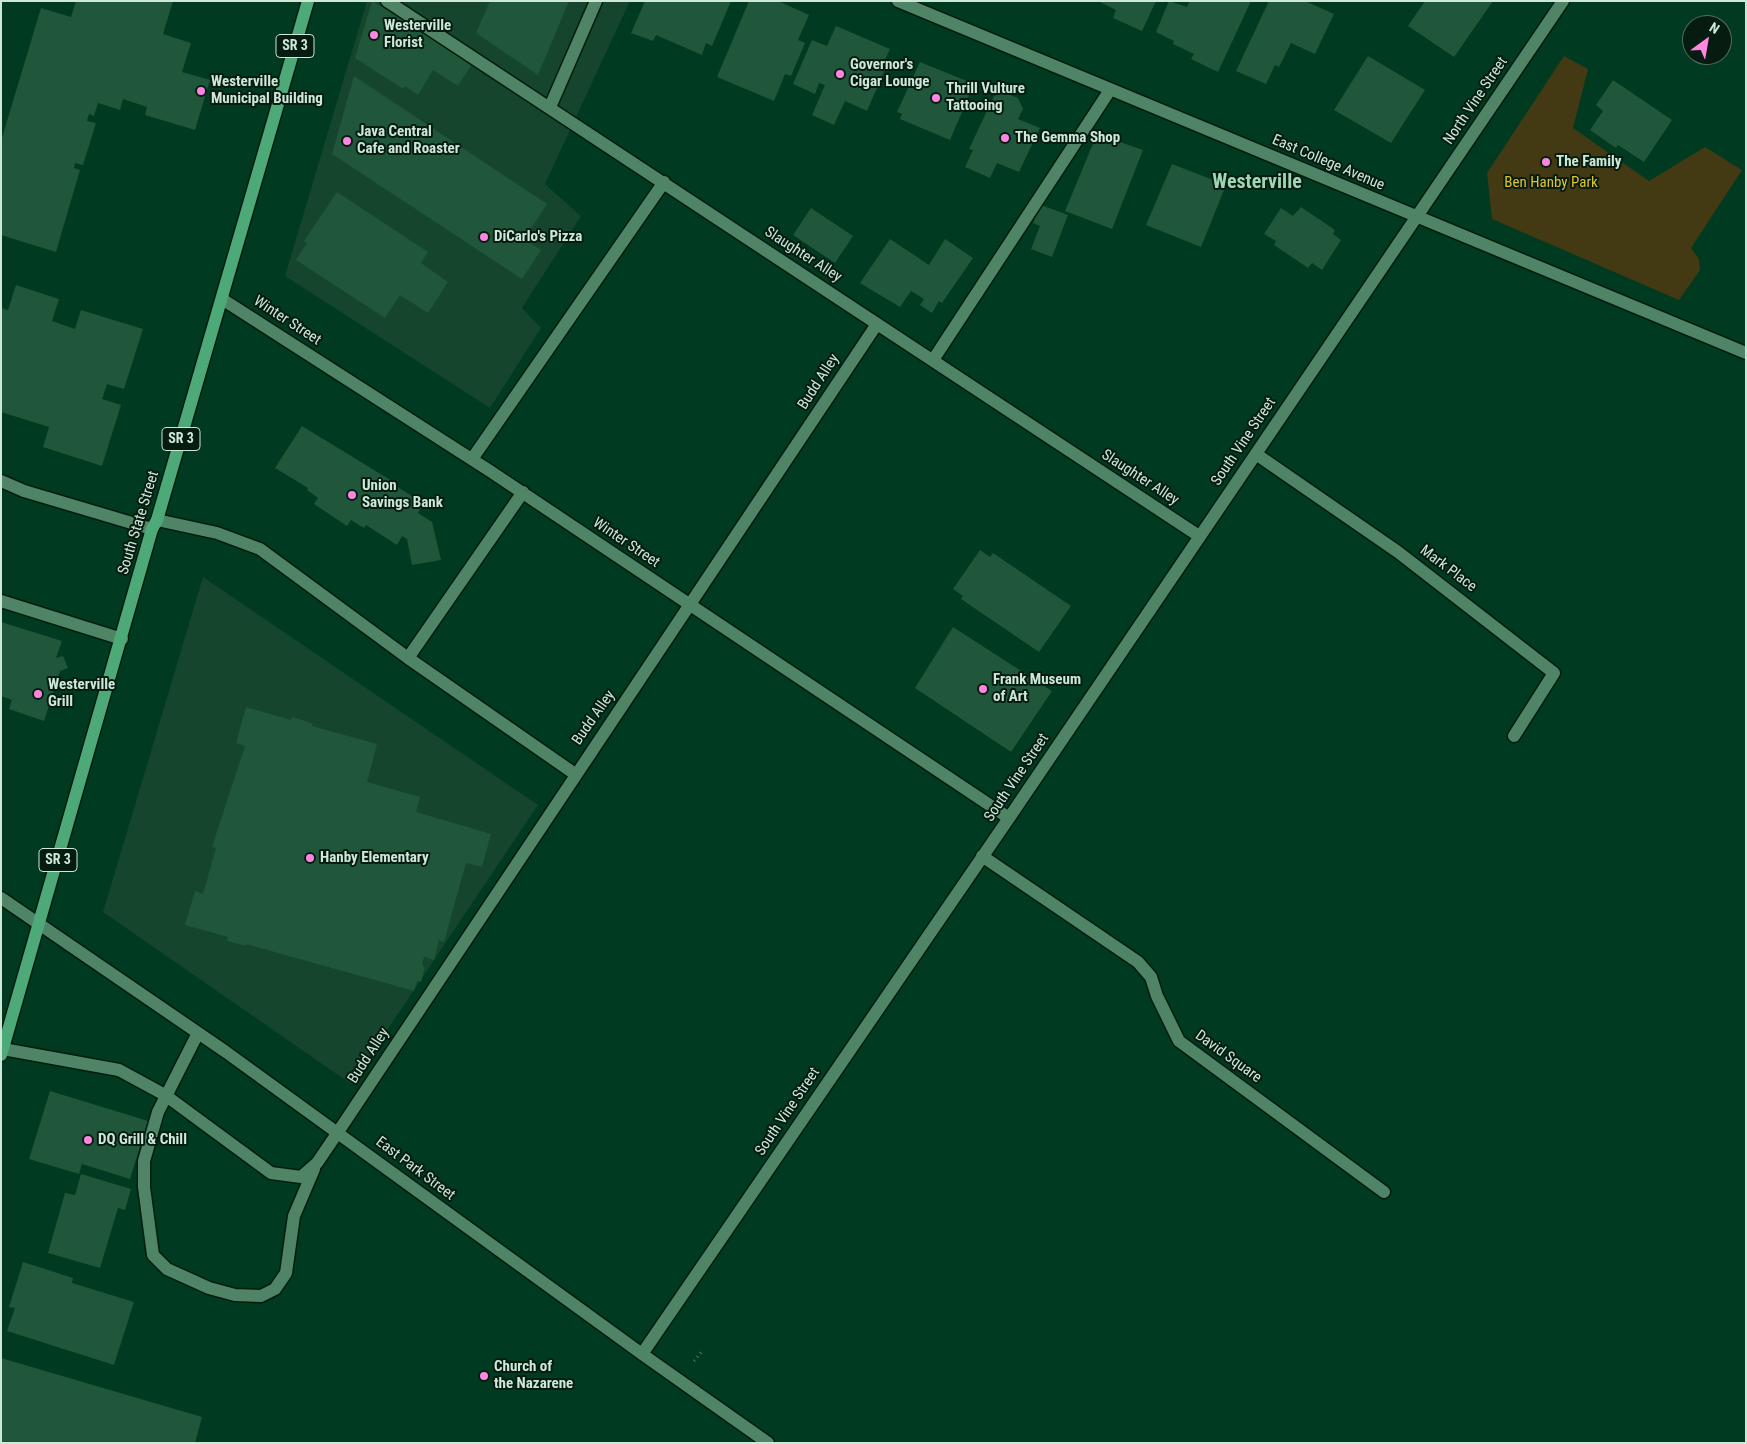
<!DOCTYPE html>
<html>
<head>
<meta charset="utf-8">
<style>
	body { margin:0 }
	#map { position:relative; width:1747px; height:1444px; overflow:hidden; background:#003a20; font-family:"Roboto Condensed",sans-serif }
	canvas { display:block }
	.frame { position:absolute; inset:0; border:2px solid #cde8d7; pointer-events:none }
	.north { position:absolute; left:1682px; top:15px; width:50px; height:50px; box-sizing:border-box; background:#061c11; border:1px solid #566e60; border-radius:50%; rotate:32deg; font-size:14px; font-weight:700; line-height:20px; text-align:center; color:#cde8d7 }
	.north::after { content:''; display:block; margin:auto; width:18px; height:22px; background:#fe85e0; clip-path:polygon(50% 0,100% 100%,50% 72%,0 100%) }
</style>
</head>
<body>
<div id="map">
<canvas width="1747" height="1444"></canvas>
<div class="frame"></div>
<div class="north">N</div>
</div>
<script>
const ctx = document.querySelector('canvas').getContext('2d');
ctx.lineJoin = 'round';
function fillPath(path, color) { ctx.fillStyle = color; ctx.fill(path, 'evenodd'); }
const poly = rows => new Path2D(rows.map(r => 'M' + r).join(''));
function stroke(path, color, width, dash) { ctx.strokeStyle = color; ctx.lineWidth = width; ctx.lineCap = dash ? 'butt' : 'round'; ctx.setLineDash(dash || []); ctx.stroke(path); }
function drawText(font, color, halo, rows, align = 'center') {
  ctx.font = font + ' "Roboto Condensed",sans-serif'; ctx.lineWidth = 4; ctx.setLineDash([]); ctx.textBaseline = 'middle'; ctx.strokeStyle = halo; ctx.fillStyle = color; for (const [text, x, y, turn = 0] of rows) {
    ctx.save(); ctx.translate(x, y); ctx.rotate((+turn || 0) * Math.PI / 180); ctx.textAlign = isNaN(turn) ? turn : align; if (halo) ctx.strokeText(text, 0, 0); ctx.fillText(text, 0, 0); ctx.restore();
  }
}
const built = poly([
	[367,1,630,1,545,184,581,216,522,308,541,328,490,408,285,276],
	[203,577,538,805,351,1084,103,912]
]);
const green = poly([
	[1564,56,1588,69,1573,128,1649,181,1705,147,1742,170,1691,248,1699,259,1700,270,1679,300,1492,219,1487,173]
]);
const building = poly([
	[76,1,173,1,163,34,191,43,182,72,210,80,195,130,145,115,147,107,123,99,120,110,98,103,94,116,89,114,87,121,96,123,83,165,75,163,74,168,80,170,56,252,1,235,1,141,41,8,71,17],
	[372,1,474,61,458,86,433,70,418,95,405,86,403,89,355,58],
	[490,1,569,1,538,75,476,33],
	[645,1,731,1,712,46,706,43,702,55,656,35,653,41,631,33],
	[749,1,778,1,809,15,798,40,805,43,791,76,785,74,774,101,717,77],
	[1098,1,1156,1,1142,31,1113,18,1116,10],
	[1169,1,1187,7,1190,1,1251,1,1218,72,1191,59,1194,54,1173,44,1174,41,1156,32],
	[1269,1,1305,1,1334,14,1315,54,1291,43,1279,67,1275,65,1266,84,1236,71],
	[1425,1,1493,1,1454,57,1408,26],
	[836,26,890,49,883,64,887,65,867,111,845,101,834,125,812,115,825,85,819,83,815,94,793,84,812,40,827,46],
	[1368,56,1425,90,1391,143,1334,110],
	[920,62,974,84,950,140,900,119,902,114,897,112],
	[354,76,547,204,524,239,541,250,522,279,332,154],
	[1613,80,1672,120,1644,162,1618,145,1616,148,1590,130,1603,111,1596,105],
	[1005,93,1018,98,1023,109,1018,119,1040,128,1019,172,997,163,990,178,965,167,973,150,969,149,994,96],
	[1097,134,1143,150,1112,229,1065,211],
	[1172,164,1226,185,1201,247,1146,225],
	[337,192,428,252,421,263,448,282,428,313,400,295,385,318,296,260,307,243,304,241],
	[1041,205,1068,215,1052,257,1031,249,1040,226,1033,223],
	[1301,207,1335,230,1333,234,1341,240,1322,270,1312,263,1308,268,1274,245,1276,241,1264,234,1281,208,1293,216],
	[811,208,853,236,835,263,793,235],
	[890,239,929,265,945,239,973,258,942,303,939,301,932,313,920,305,924,299,911,291,900,307,860,283],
	[16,285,59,299,52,321,75,329,81,310,143,329,124,389,107,384,102,399,121,405,102,466,43,447,49,427,1,412,1,308,8,310],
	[302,426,392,481,391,483,423,503,418,513,432,522,441,560,412,565,407,539,402,536,397,545,366,525,364,528,351,520,347,526,314,504,318,498,307,490,308,488,275,468],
	[980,550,990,557,993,553,1071,606,1039,652,961,599,963,596,953,589],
	[1,622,62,641,56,658,63,656,68,668,60,671,44,721,9,709,12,700,1,696],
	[953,627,1052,691,1011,752,915,688],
	[246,707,291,720,292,717,312,723,312,726,377,744,367,782,420,797,416,812,491,834,482,867,466,863,444,942,439,940,434,960,424,957,422,965,425,967,421,982,417,981,414,991,246,944,246,946,227,941,228,937,185,925,195,891,203,894,216,848,212,847,245,746,236,743],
	[50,1091,148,1121,130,1179,82,1164,79,1174,29,1159],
	[81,1174,131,1189,125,1210,118,1208,100,1268,48,1253,65,1193,75,1195],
	[23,1262,73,1278,72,1283,134,1302,114,1365,7,1331,15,1308,9,1307],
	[1,1358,202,1417,195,1443,1,1443]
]);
const path = poly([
	[694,1361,703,1350]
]);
const minor = poly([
	[387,1,1199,536],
	[898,1,1746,353],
	[550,107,596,1],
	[222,299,490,471,1009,818],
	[933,360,1110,90],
	[1256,454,1398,552,1554,673,1514,736],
	[472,459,664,182],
	[1,481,24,491,152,529],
	[523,492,408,658,575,774],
	[157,520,217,533,260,549,408,658],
	[1,601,122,639],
	[982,856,1138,962,1151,977,1157,996,1179,1041,1384,1192],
	[1,898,226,1052,642,1354,768,1443],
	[198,1033,158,1112,144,1161,144,1187,153,1255,167,1269,209,1288,235,1295,261,1296,275,1289,286,1273,294,1216,314,1169],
	[3,1049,119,1070,165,1095,271,1173,301,1177,317,1163,338,1132,877,324],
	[642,1354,1009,818,1563,1]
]);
const major = poly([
	[1,1055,152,529,157,520,308,1]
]);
const markers = [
	[374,35,5,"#fe85e0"],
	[840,74,5,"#fe85e0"],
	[201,91,5,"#fe85e0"],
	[936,98,5,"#fe85e0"],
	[1005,138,5,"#fe85e0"],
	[347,141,5,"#fe85e0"],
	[1546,162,5,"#fe85e0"],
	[484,237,5,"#fe85e0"],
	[352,495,5,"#fe85e0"],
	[983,689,5,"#fe85e0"],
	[38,694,5,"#fe85e0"],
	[310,858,5,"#fe85e0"],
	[88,1140,5,"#fe85e0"],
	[484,1376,5,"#fe85e0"]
];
const shields = [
	[295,46,38],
	[181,439,38],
	[58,860,38]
];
const shieldNames = [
	["SR 3",295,46],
	["SR 3",181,439],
	["SR 3",58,860]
];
const poiNames = [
	["Westerville",384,26],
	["Florist",384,43],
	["Governor's",850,65],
	["Cigar Lounge",850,82],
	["Westerville",211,82],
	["Municipal Building",211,99],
	["Thrill Vulture",946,89],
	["Tattooing",946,106],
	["Java Central",357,132],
	["Cafe and Roaster",357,149],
	["The Gemma Shop",1015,138],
	["The Family",1556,162],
	["DiCarlo's Pizza",494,237],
	["Union",362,486],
	["Savings Bank",362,503],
	["Frank Museum",993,680],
	["of Art",993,697],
	["Westerville",48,685],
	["Grill",48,702],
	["Hanby Elementary",320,858],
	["DQ Grill & Chill",98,1140],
	["Church of",494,1367],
	["the Nazarene",494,1384]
];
const streetNames = [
	["North Vine Street",1476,101,-56],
	["East College Avenue",1328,163,23],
	["Slaughter Alley",803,255,33],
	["Winter Street",287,321,33],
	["Budd Alley",819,382,-57],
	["South Vine Street",1244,442,-56],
	["Slaughter Alley",1140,478,33],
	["South State Street",139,523,-73],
	["Winter Street",626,543,34],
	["Mark Place",1448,569,37],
	["Budd Alley",594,718,-55],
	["South Vine Street",1017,778,-56],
	["Budd Alley",369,1056,-57],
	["David Square",1228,1057,36],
	["South Vine Street",788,1112,-56],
	["East Park Street",415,1169,37]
];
const parkNames = [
	["Ben Hanby Park",1551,183]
];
const districtNames = [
	["Westerville",1257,183]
];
fillPath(built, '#15452c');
fillPath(green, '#433a13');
fillPath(building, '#205639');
stroke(minor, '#021d0f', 15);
stroke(major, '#021d0f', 15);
stroke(path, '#517f68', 3, [1, 4]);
stroke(minor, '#4f8466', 12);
stroke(major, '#4ea979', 12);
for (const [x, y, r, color] of markers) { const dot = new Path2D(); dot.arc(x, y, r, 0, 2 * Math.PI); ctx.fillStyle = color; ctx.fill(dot); stroke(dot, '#061c11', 2); }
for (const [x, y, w] of shields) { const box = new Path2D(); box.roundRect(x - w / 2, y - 11.5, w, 23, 4); ctx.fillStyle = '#061c11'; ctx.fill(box); stroke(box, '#cde8d7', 1); }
drawText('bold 14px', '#cde8d7', null, shieldNames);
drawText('bold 15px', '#cde8d7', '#061c11', poiNames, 'left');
drawText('15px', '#cde8d7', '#061c11', streetNames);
drawText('15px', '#e1c429', '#061c11', parkNames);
drawText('bold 20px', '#9fd7b5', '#061c11', districtNames);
</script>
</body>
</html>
